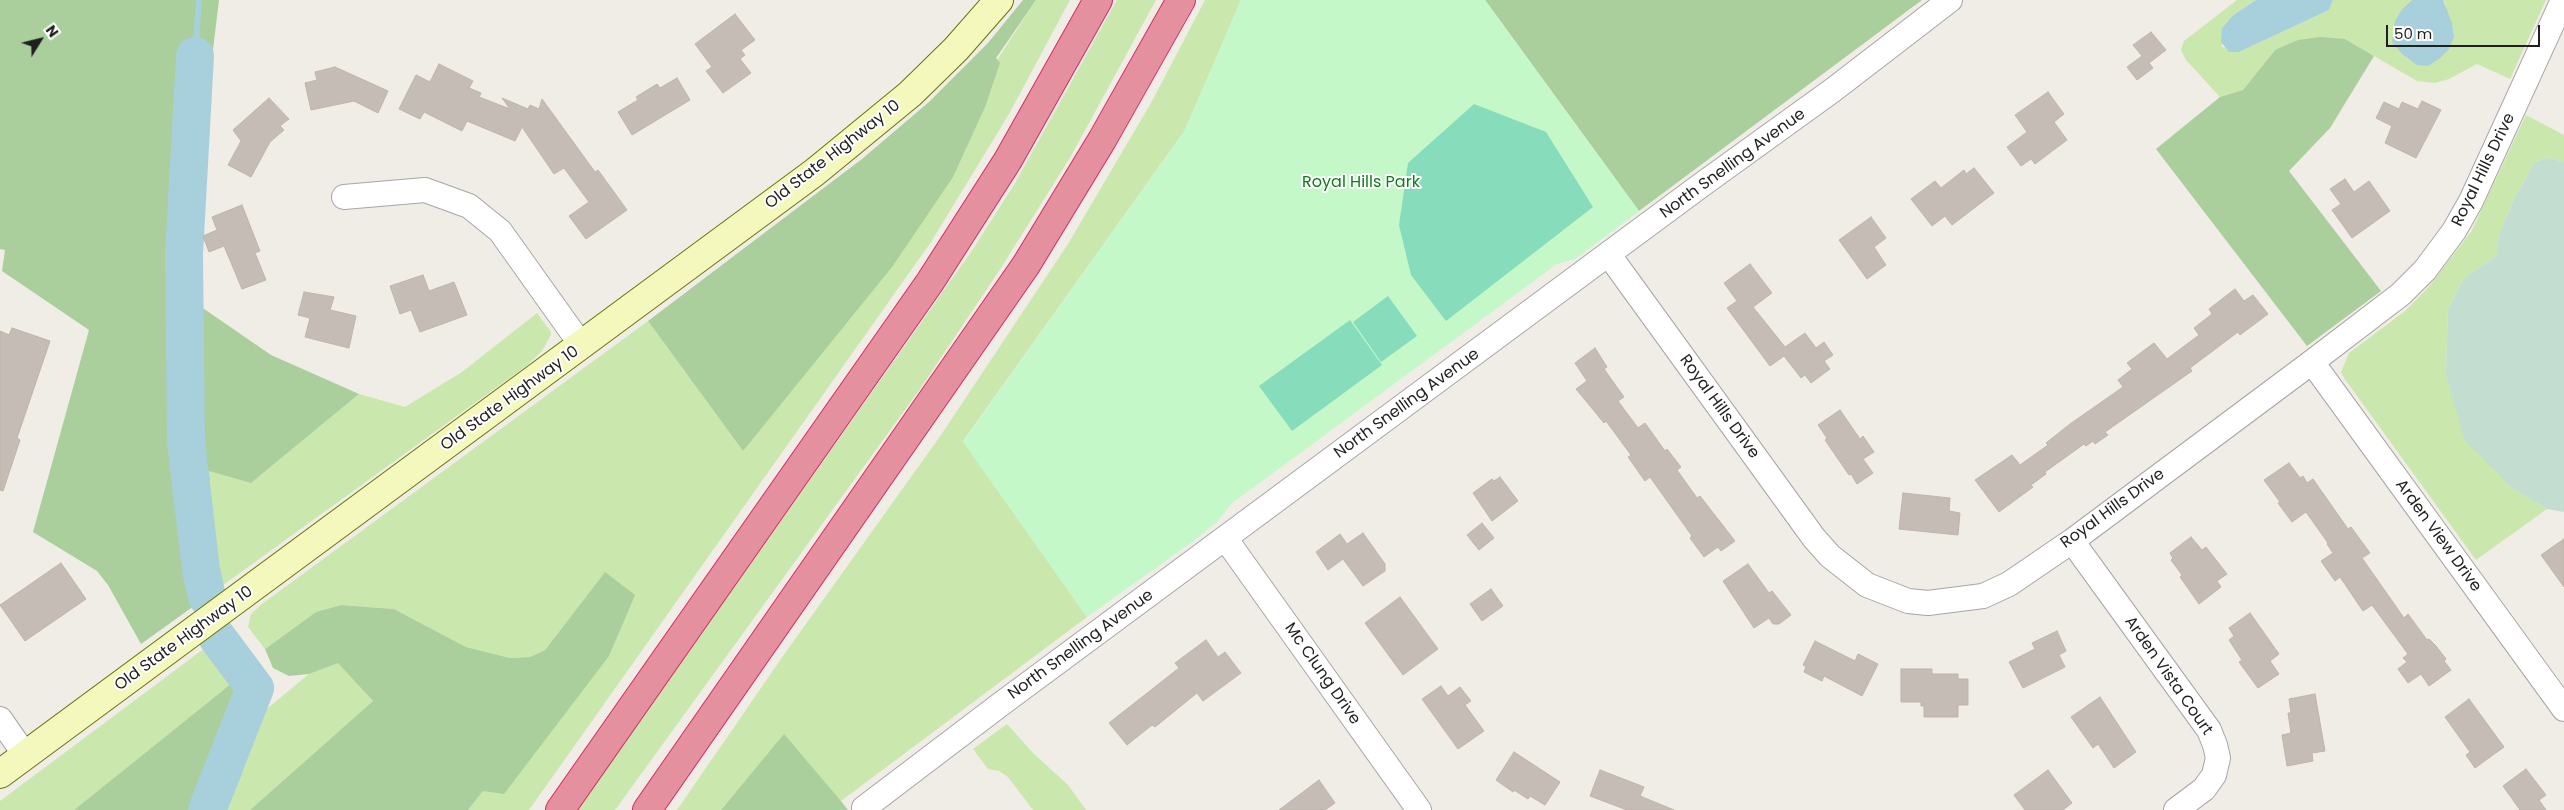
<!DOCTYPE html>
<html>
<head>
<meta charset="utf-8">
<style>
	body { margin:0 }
	#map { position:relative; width:2564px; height:810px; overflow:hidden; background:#f0ece6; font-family:Poppins,sans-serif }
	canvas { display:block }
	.north { position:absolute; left:15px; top:15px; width:50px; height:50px; -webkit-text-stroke:4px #fff; paint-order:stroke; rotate:54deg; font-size:14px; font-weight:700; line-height:20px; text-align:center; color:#1f1f1f }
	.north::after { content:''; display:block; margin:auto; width:18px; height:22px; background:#1f1f1f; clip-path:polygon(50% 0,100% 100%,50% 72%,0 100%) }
	.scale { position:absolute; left:2386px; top:25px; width:154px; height:22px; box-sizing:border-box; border:2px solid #1f1f1f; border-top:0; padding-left:6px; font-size:15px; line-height:18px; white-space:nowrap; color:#1f1f1f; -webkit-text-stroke:4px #fff; paint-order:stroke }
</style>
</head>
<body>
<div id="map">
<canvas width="2564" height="810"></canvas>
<div class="north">N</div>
<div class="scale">50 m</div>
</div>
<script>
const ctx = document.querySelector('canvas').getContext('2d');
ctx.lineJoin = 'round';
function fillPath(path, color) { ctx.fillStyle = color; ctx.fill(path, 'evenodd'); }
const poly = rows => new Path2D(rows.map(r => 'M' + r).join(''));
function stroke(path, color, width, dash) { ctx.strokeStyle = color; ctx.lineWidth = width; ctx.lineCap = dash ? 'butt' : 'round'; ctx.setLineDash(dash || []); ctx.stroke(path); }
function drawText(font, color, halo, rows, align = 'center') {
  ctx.font = font + ' Poppins,sans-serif'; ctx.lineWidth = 4; ctx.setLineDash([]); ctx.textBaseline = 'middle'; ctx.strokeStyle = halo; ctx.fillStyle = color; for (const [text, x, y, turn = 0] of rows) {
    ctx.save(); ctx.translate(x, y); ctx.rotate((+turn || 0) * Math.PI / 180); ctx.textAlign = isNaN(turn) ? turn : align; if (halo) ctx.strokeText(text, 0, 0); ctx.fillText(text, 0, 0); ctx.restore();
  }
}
const grass = poly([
	[1036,0,1070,0,1009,114,931,242,529,810,468,810,483,791,605,572,545,650,530,657,510,658,466,647,394,609,341,605,316,612,265,649,248,627,251,614,262,604,648,321,743,451],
	[1117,0,1156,0,1071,156,999,271,920,389,615,810,577,810,971,252,1015,183],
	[1205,0,1241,0,1185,130,963,441,1087,617,841,801,784,735,721,810,677,810,783,656,941,435,1068,244,1151,103],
	[2237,0,2256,0,2232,16,2222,28,2222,47,2239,52,2329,10,2333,0,2412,0,2402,9,2446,5,2443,0,2546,0,2510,79,2477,64,2449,79,2435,83,2417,81,2345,39,2275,50,2243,90,2220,97,2186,60,2181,50,2184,41],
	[2526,115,2564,135,2564,162,2549,158,2535,162,2515,197,2499,234,2497,255,2463,279,2448,310,2446,374,2512,488,2547,509,2476,560,2344,378,2341,372,2349,353,2405,311,2425,291,2471,232],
	[537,313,551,332,551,335,542,351,526,366,219,588,209,470,251,483,359,394,405,407,462,372],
	[225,633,229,633,240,643,251,667,249,687,244,696,263,712,309,674,338,662,373,701,250,810,227,810,242,774,213,744,244,696,232,683,74,810,0,810,0,801],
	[1007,724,1034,754,1068,785,1086,810,1033,810,1008,777,999,771,988,769,973,749]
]);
const forest = poly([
	[0,0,219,0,190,239,194,302,271,355,359,394,251,483,209,471,219,588,141,644,108,585,97,571,33,532,89,330,2,271,5,250,0,249],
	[1023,0,1036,0,996,58,1000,63,985,107,953,177,892,267,743,451,648,321,862,159,929,102,988,43],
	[1485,0,1922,0,1639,211],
	[2320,37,2345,39,2374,56,2330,128,2289,171,2381,291,2307,346,2156,149,2220,97,2243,90,2275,50,2298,40],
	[605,572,635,595,609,656,504,794,483,791,468,810,250,810,373,701,338,663,309,674,289,676,273,668,265,649,316,612,341,605,394,609,466,647,510,658,530,657,545,650],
	[232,683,244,696,213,744,242,774,227,810,74,810],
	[784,734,841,801,848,810,721,810]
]);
const wetland = poly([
	[2549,158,2564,162,2564,512,2547,509,2512,488,2464,439,2446,374,2448,310,2463,279,2497,255,2499,234,2515,197,2535,162]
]);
const park = poly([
	[1241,0,1485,0,1639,211,1575,259,1557,264,1231,504,1217,522,1192,542,1087,617,963,442,1185,130]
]);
const pitch = poly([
	[1474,104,1546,132,1593,207,1446,321,1411,275,1399,225,1408,163],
	[1388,296,1417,336,1381,362,1353,322],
	[1350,320,1382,365,1292,431,1259,386]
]);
const water = poly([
	[2256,0,2333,0,2329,10,2239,52,2229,52,2221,42,2222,28,2232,16],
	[2412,0,2443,0,2452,23,2454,37,2449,49,2439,59,2428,66,2417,65,2402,54,2392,42,2395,21,2402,9]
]);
const stream = poly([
	[195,56,199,0]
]);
const river = poly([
	[195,56,184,254,186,442,201,570,207,597],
	[207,810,255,688,217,637]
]);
const building = poly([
	[735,14,755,40,741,50,745,55,740,59,751,73,723,93,706,71,712,67,695,44,735,14],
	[2151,32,2166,50,2149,63,2153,68,2137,80,2127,67,2142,56,2133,45,2151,32],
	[439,64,473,81,469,88,481,93,479,97,510,109,502,98,528,109,530,105,539,109,542,99,595,172,598,170,627,210,586,239,569,216,589,202,564,168,554,174,522,127,515,141,467,121,462,131,424,112,420,119,399,109,416,75,430,82,439,64],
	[335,67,388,91,378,113,354,101,311,110,305,83,317,80,315,72,335,67],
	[677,78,690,100,632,135,618,112,638,100,636,97,657,84,660,88,677,78],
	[2048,92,2064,114,2054,122,2067,140,2035,164,2031,159,2021,166,2007,147,2027,132,2015,115,2048,92],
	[269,98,289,119,280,126,284,130,270,142,251,177,228,165,241,141,233,130,269,98],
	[2422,101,2441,110,2416,158,2385,143,2392,126,2376,118,2384,102,2399,109,2402,102,2418,109,2422,101],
	[1974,168,1994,193,1952,225,1945,216,1932,226,1911,199,1935,181,1941,188,1964,170,1966,174,1974,168],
	[2345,179,2354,192,2369,181,2390,211,2352,238,2332,210,2341,204,2330,189,2345,179],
	[242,205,260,251,255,253,266,280,242,289,224,246,209,252,203,236,217,230,212,217,242,205],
	[1871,217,1886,238,1874,247,1886,265,1867,279,1839,240,1871,217],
	[1750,264,1772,293,1753,307,1785,347,1805,333,1816,348,1824,342,1833,355,1824,361,1830,369,1811,383,1805,375,1801,378,1784,356,1770,366,1727,308,1737,301,1724,283,1750,264],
	[423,275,429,291,454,282,467,315,420,332,411,310,400,314,390,286,423,275],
	[2235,289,2244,301,2253,295,2268,314,2240,335,2238,332,2190,368,2192,371,2105,432,2108,435,2095,444,2093,441,2086,446,2084,444,2045,472,2046,474,2031,485,2033,487,1999,512,1975,480,2012,455,2020,465,2048,445,2046,443,2070,424,2123,387,2118,380,2132,369,2127,363,2154,343,2167,359,2199,335,2194,328,2212,314,2209,309,2235,289],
	[304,292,334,297,330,310,356,316,349,348,305,337,310,318,298,315,304,292],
	[12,328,50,341,17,438,20,440,3,491,0,490,0,331,9,335,12,328],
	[1595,348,1607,367,1604,369,1624,397,1618,401,1638,428,1645,423,1665,451,1667,449,1681,467,1677,470,1697,498,1700,496,1735,541,1721,551,1718,547,1704,557,1690,538,1692,536,1650,477,1645,481,1628,457,1631,455,1606,421,1604,423,1576,389,1587,381,1575,363,1595,348],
	[1840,410,1860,439,1863,436,1874,452,1863,459,1873,473,1857,484,1851,474,1849,475,1825,440,1827,438,1818,425,1840,410],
	[2289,463,2300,478,2303,476,2307,483,2313,479,2348,529,2351,527,2370,553,2362,558,2404,618,2408,614,2427,640,2429,639,2436,646,2446,659,2444,661,2451,670,2429,686,2421,674,2408,683,2398,669,2407,662,2403,658,2408,654,2372,605,2363,611,2340,577,2335,581,2321,561,2333,553,2327,544,2328,543,2306,512,2292,522,2278,503,2280,502,2264,480,2289,463],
	[1500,477,1518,501,1492,521,1473,493,1492,479,1494,481,1500,477],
	[1903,493,1950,498,1949,511,1960,513,1958,535,1899,529,1903,493],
	[1482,523,1494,538,1479,550,1467,535,1482,523],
	[1363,533,1385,564,1385,571,1363,586,1343,559,1328,570,1316,552,1340,534,1347,544,1363,533],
	[2191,537,2202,550,2206,547,2227,574,2217,581,2221,587,2199,604,2180,577,2182,575,2171,560,2173,558,2170,553,2191,537],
	[2564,539,2564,587,2541,555,2564,539],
	[61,563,86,599,25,641,0,605,61,563],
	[1748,564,1769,593,1772,591,1791,615,1779,624,1773,624,1769,618,1754,628,1723,581,1748,564],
	[1491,589,1503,606,1482,621,1470,604,1491,589],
	[1400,597,1438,649,1403,675,1365,623,1400,597],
	[2250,613,2279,654,2270,661,2279,674,2258,688,2239,662,2242,660,2229,640,2234,636,2229,628,2250,613],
	[2057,631,2066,651,2059,655,2065,667,2023,688,2009,662,2035,649,2032,643,2057,631],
	[1206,640,1218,657,1225,652,1241,673,1203,701,1197,693,1155,727,1152,725,1127,745,1109,723,1179,668,1175,663,1206,640],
	[1815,641,1855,661,1858,654,1878,664,1862,696,1824,676,1822,681,1804,672,1806,667,1803,665,1815,641],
	[1901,669,1932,669,1932,674,1958,674,1958,679,1968,679,1968,705,1958,705,1958,717,1924,717,1924,706,1921,706,1921,702,1901,702,1901,669],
	[1441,686,1448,696,1460,687,1471,701,1465,705,1484,731,1458,749,1422,699,1441,686],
	[2315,694,2325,751,2312,753,2313,761,2287,766,2282,735,2291,733,2288,713,2291,713,2289,699,2315,694],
	[2100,697,2136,752,2114,768,2098,744,2093,748,2071,717,2100,697],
	[2469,699,2504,747,2475,768,2466,755,2470,752,2445,717,2469,699],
	[1514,752,1560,782,1545,805,1530,796,1528,799,1514,790,1513,792,1496,780,1514,752],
	[2526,769,2546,795,2539,800,2546,810,2520,810,2503,786,2526,769],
	[1600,770,1644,787,1640,796,1674,810,1627,810,1590,796,1600,770],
	[2048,770,2072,803,2063,810,2025,810,2014,795,2048,770],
	[1319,780,1335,803,1325,810,1279,810,1319,780]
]);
const street = poly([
	[344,197,425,190,469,206,500,231,582,346],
	[1609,255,1814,538,1830,556,1867,585,1908,601,1928,603,1983,596,2009,584,2072,541,2312,362,2401,294,2425,270,2454,231,2471,201,2563,0],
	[2312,362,2564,709],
	[1225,538,1419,810],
	[2072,541,2209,730,2215,745,2218,758,2214,775,2204,789,2176,810],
	[0,719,25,755],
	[866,810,864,808,1001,704,1700,186,1833,90,1950,0]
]);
const secondary = poly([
	[0,774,815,172,910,94,956,49,999,0]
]);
const highway = poly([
	[560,810,930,282,1008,160,1098,0],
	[647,810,1026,265,1102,140,1181,0]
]);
const streetNames = [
	["Old State Highway 10",833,155,-38],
	["North Snelling Avenue",1733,164,-36],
	["Royal Hills Drive",2484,170,-64],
	["Old State Highway 10",510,399,-36],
	["North Snelling Avenue",1407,404,-36],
	["Royal Hills Drive",1719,407,54],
	["Royal Hills Drive",2113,509,-36],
	["Arden View Drive",2438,536,54],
	["Old State Highway 10",184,639,-36],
	["North Snelling Avenue",1081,645,-36],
	["Mc Clung Drive",1322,674,55],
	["Arden Vista Court",2168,676,55]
];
const parkNames = [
	["Royal Hills Park",1361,183]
];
fillPath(grass, '#cae8ad');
fillPath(forest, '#aace9c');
fillPath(wetland, '#c3ddd1');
fillPath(park, '#c4f8c9');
fillPath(pitch, '#86dcbb');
fillPath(water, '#a8d0dc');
stroke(stream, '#a8d0dc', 6);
stroke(river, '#a8d0dc', 38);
fillPath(building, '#c4bcb5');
stroke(building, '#c1b3a8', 1);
stroke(street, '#a6a6a6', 26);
stroke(secondary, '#687508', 30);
stroke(highway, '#d62a65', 30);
stroke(street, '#fff', 24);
stroke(secondary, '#f5f8bc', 28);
stroke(highway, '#e5909f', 28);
drawText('16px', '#1f1f1f', '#fff', streetNames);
drawText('16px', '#0f7c18', '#fff', parkNames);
</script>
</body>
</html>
